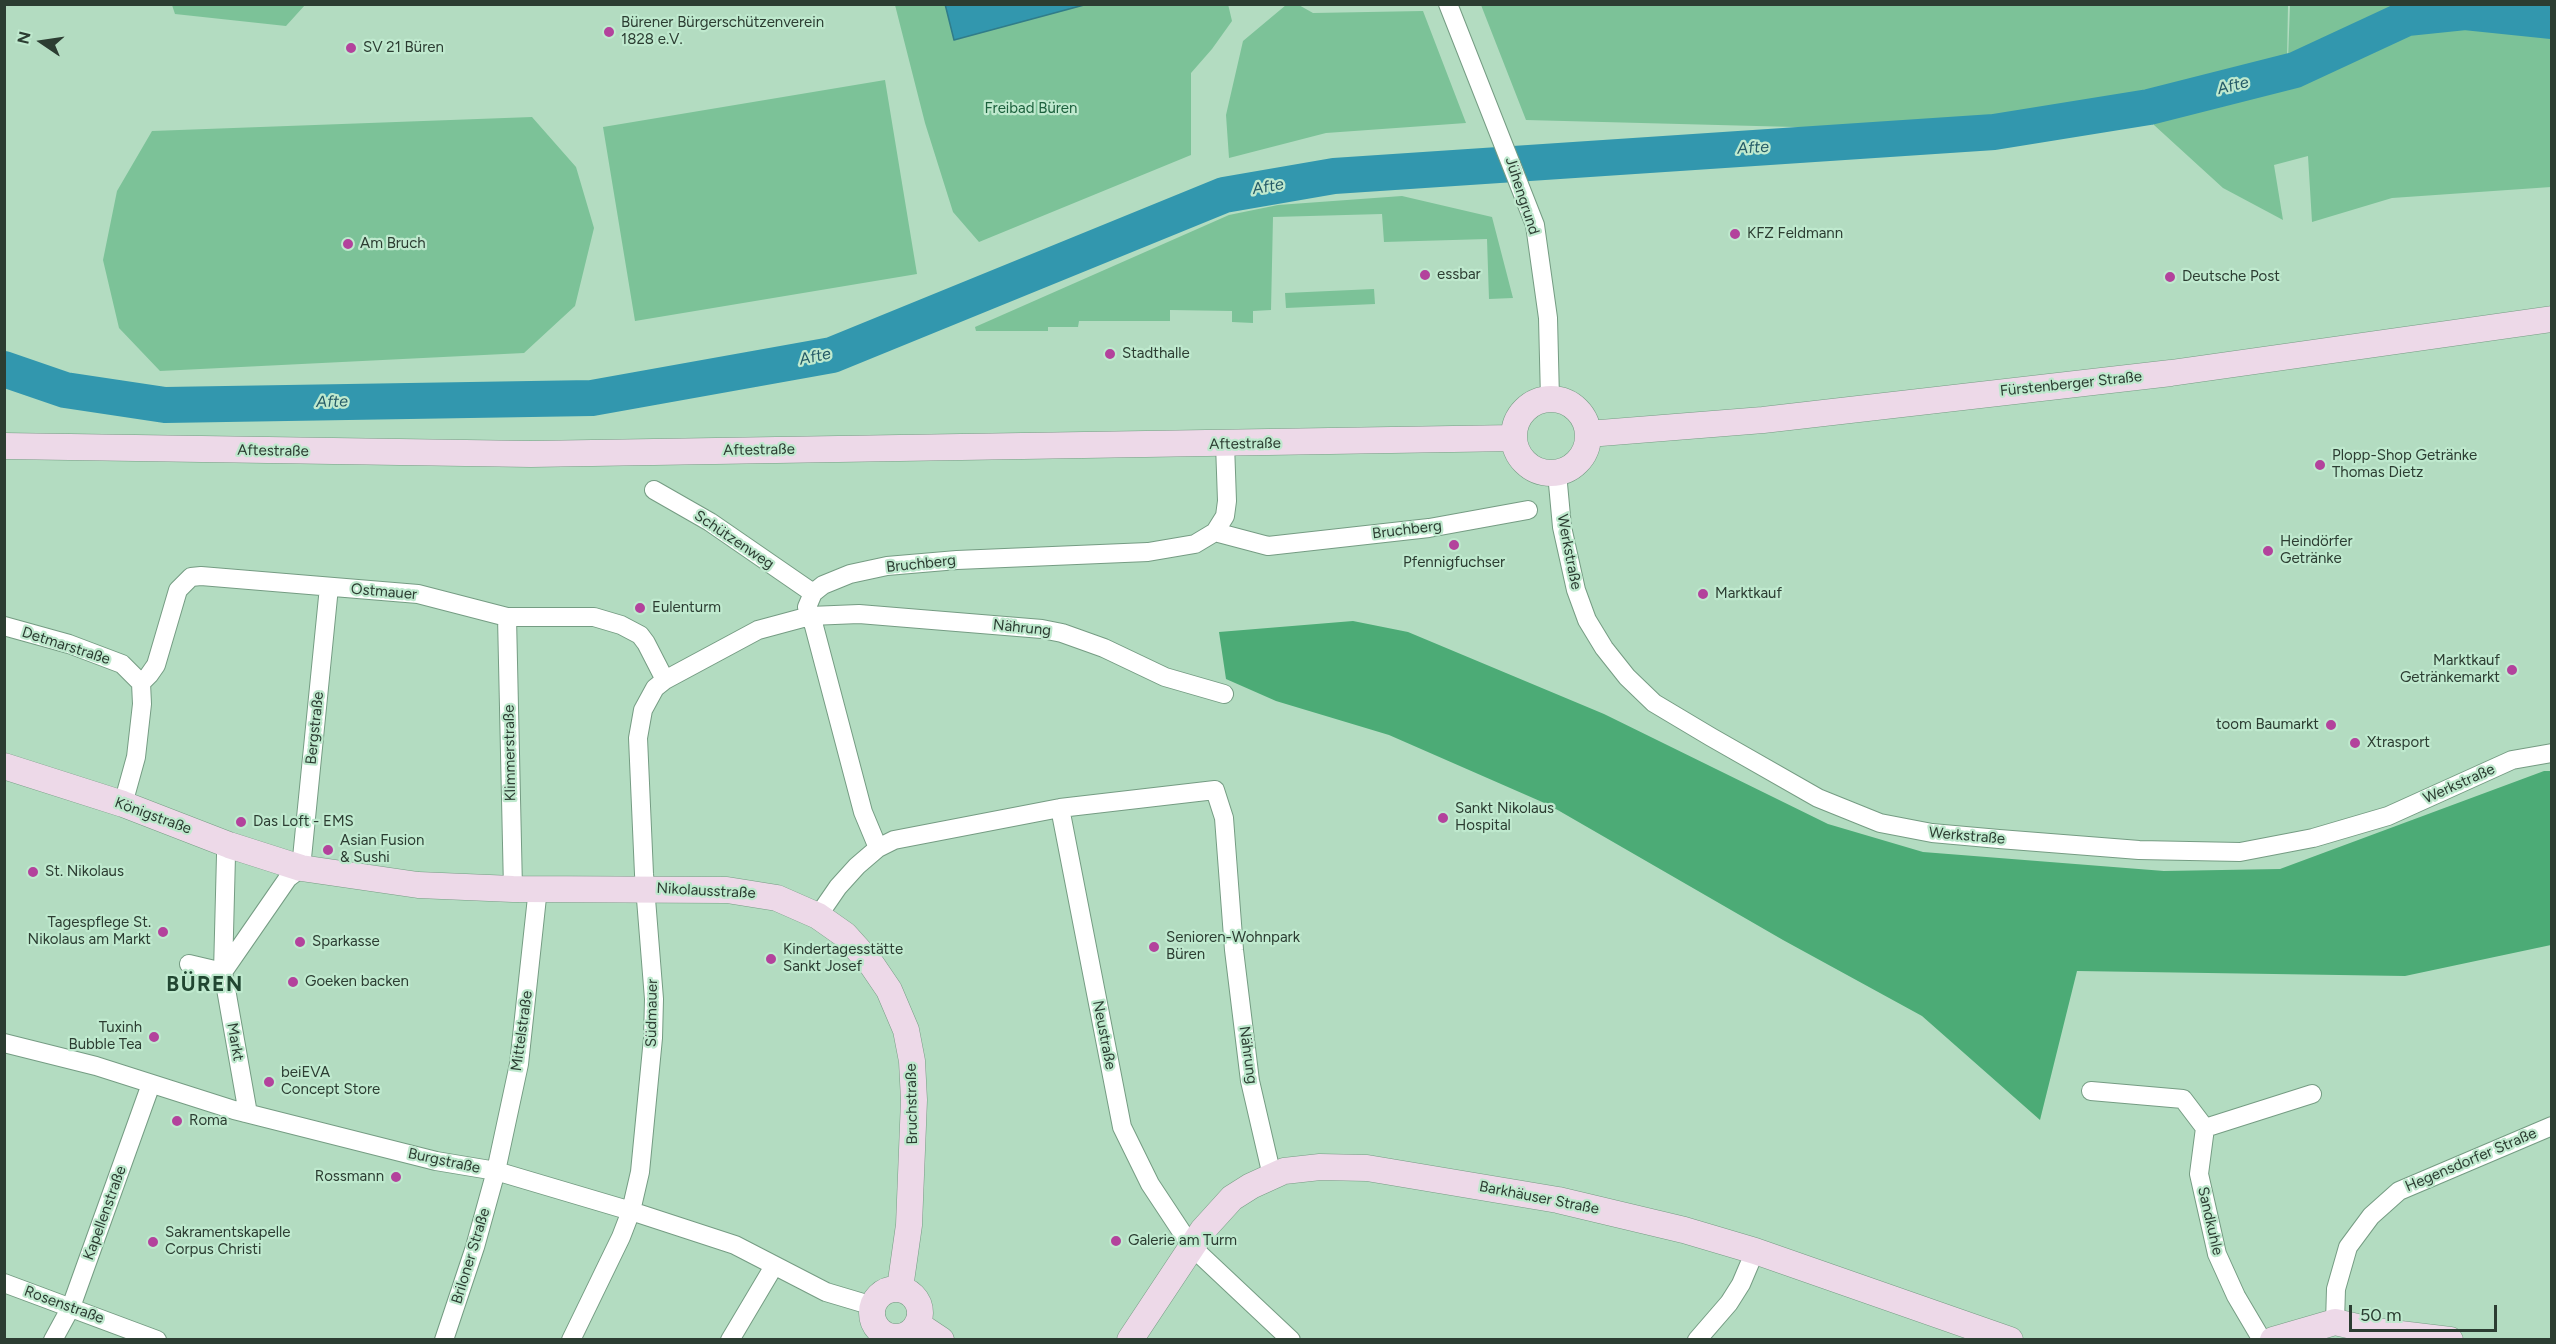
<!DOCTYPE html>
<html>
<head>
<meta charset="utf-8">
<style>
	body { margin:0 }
	#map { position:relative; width:2556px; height:1344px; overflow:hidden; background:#b3dcc1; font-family:Figtree,sans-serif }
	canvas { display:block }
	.frame { position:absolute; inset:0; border:6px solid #2c3d32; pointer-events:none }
	.north { position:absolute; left:12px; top:12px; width:60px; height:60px; -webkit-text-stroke:4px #bfe9ce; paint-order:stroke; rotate:283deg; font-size:16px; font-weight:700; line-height:24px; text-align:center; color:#2c3d32 }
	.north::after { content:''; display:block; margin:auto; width:21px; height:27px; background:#2c3d32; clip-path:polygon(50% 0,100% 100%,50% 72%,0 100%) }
	.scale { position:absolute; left:2349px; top:1305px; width:148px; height:27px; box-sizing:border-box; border:3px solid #2c3d32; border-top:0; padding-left:8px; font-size:18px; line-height:21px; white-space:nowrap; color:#2c3d32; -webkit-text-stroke:4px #bfe9ce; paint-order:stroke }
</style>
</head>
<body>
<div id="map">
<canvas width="2556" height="1344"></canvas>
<div class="frame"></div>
<div class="north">N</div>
<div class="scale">50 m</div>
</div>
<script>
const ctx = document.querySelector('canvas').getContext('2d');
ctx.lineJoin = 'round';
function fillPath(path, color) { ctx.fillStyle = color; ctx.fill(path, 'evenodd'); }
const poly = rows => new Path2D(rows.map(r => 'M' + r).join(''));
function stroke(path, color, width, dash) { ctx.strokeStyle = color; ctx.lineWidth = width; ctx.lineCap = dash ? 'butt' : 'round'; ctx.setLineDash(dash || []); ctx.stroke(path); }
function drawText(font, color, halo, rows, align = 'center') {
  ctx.font = font + ' Figtree,sans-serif'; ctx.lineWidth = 4.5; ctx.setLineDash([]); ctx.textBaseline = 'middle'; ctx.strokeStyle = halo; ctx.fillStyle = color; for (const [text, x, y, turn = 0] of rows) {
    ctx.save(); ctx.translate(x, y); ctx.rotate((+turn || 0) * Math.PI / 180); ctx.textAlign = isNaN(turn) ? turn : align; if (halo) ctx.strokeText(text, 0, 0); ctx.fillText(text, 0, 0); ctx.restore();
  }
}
const green = poly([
	[1228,4,1232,21,1212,49,1191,73,1191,155,979,242,953,212,925,123,895,5],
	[1297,4,1313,13,1423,11,1466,123,1326,133,1229,158,1226,115,1243,41,1286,5],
	[172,5,172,4,305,5,286,26,175,14],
	[1481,5,2288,5,2287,61,2148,94,2001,118,1872,129,1526,120],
	[2290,5,2290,4,2422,5,2401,6,2288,60],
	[2478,17,2551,27,2551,187,2392,198,2312,222,2308,156,2274,165,2283,220,2223,188,2154,125,2151,112,2297,77,2411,23],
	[885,80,917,274,635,321,603,127],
	[532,117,576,167,594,228,575,306,524,353,160,371,119,328,103,260,117,191,152,131],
	[1402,196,1492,217,1513,298,1489,299,1487,239,1384,242,1382,214,1273,217,1271,310,1253,311,1253,323,1232,322,1232,311,1170,310,1170,321,1079,321,1078,327,1048,327,1048,331,976,331,975,327,1229,215,1278,205],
	[1374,289,1375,304,1286,308,1285,293]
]);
const forest = poly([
	[1353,621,1408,632,1604,714,1828,824,1923,852,2164,871,2280,869,2544,771,2551,771,2551,945,2405,976,2077,971,2040,1120,1922,1016,1783,940,1549,805,1389,735,1276,701,1226,679,1219,632]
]);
const water = poly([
	[945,4,1084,4,1084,5,954,40,945,4]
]);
const river = poly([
	[4,369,65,390,165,405,592,398,832,355,1224,195,1334,176,1994,132,2149,107,2295,70,2407,18,2465,12,2552,21]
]);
const street = poly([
	[1448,4,1535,225,1548,318,1550,399],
	[1557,473,1562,527,1576,590,1587,620,1604,648,1627,677,1654,703,1711,737,1818,798,1880,823,1932,833,1999,839,2139,850,2240,852,2313,838,2388,816,2512,760,2552,753],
	[654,490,710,522,813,593],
	[1215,532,1268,546,1429,528,1528,510],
	[507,617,513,889],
	[4,626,69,644,122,664,141,683,142,704,136,757,123,804],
	[141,683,149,675,156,665,178,590,191,577,201,576,418,594,507,617,594,617,621,625,640,635,646,643,665,680],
	[1060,808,1122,1127,1150,1184,1191,1246,1291,1340],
	[229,845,226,855,223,972,247,1108,245,1113],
	[878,848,863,812,814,626,807,607,813,593,823,585,850,574,887,566,957,560,1148,552,1195,544,1215,532,1225,516,1227,501,1225,444],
	[818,916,838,887,857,866,878,848,894,840,1060,808,1215,790,1224,818,1234,950,1250,1081,1272,1176],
	[189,964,223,972],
	[223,972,288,878,301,868,329,587],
	[4,1043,96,1066,234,1110,436,1161,496,1171,631,1211,735,1245,826,1292,873,1306],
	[2091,1091,2183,1099,2205,1128,2199,1174,2217,1254,2236,1296,2262,1340],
	[2205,1128,2312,1094],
	[4,1283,157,1340],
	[2335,1322,2336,1289,2348,1247,2371,1216,2399,1191,2552,1126],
	[53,1340,71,1307,151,1084],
	[444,1340,475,1247,496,1171,519,1064,538,888],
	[571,1340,621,1237,631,1211,640,1172,653,1038,654,999,644,874,638,738,643,710,655,688,665,680,758,630,810,616,859,614,1042,629,1062,633,1104,648,1165,677,1224,694],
	[730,1340,774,1266],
	[1697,1340,1729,1303,1741,1284,1755,1251]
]);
const secondary = poly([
	'1514 436a37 37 0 1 1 74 0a37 37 0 1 1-74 0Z',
	[1588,434,1763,420,2171,373,2552,319],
	[4,446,531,454,1514,438],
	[4,766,123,804,229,845,301,868,418,885,513,889,727,890,777,898,818,916,845,935,872,965,889,990,906,1030,912,1061,914,1100,909,1225,900,1288],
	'872 1313a24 24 0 1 1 48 0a24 24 0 1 1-48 0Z',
	[917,1324,941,1340],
	[1130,1340,1203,1230,1232,1198,1251,1186,1284,1171,1320,1167,1367,1168,1558,1200,1684,1230,1755,1251,2010,1340],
	[2273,1340,2335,1322,2375,1331,2450,1340]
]);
const markers = [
	[609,32,6,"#b3429c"],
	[351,48,6,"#b3429c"],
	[1735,234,6,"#b3429c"],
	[348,244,6,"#b3429c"],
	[1425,275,6,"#b3429c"],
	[2170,277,6,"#b3429c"],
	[1110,354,6,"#b3429c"],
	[2320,465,6,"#b3429c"],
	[1454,545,6,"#b3429c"],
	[2268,551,6,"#b3429c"],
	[1703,594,6,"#b3429c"],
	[640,608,6,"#b3429c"],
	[2512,670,6,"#b3429c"],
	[2331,725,6,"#b3429c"],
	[2355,743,6,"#b3429c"],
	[1443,818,6,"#b3429c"],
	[241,822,6,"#b3429c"],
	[328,850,6,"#b3429c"],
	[33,872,6,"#b3429c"],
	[163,932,6,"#b3429c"],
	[300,942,6,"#b3429c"],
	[1154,947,6,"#b3429c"],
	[771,959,6,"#b3429c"],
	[293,982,6,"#b3429c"],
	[154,1037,6,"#b3429c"],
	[269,1082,6,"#b3429c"],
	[177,1121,6,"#b3429c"],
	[396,1177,6,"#b3429c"],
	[1116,1241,6,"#b3429c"],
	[153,1242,6,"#b3429c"]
];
const poiNames = [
	["Bürener Bürgerschützenverein",621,23],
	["1828 e.V.",621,40],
	["SV 21 Büren",363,48],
	["KFZ Feldmann",1747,234],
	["Am Bruch",360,244],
	["essbar",1437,275],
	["Deutsche Post",2182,277],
	["Stadthalle",1122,354],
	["Plopp-Shop Getränke",2332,456],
	["Thomas Dietz",2332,473],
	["Heindörfer",2280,542],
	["Getränke",2280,559],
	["Pfennigfuchser",1454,563,"center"],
	["Marktkauf",1715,594],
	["Eulenturm",652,608],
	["Marktkauf",2500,661,"right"],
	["Getränkemarkt",2500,678,"right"],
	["toom Baumarkt",2319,725,"right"],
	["Xtrasport",2367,743],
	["Sankt Nikolaus",1455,809],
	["Hospital",1455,826],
	["Das Loft - EMS",253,822],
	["Asian Fusion",340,841],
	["& Sushi",340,858],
	["St. Nikolaus",45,872],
	["Tagespflege St.",151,923,"right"],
	["Nikolaus am Markt",151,940,"right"],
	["Senioren-Wohnpark",1166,938],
	["Büren",1166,955],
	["Sparkasse",312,942],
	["Kindertagesstätte",783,950],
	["Sankt Josef",783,967],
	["Goeken backen",305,982],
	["Tuxinh",142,1028,"right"],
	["Bubble Tea",142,1045,"right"],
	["beiEVA",281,1073],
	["Concept Store",281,1090],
	["Roma",189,1121],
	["Rossmann",384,1177,"right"],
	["Sakramentskapelle",165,1233],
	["Corpus Christi",165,1250],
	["Galerie am Turm",1128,1241]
];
const parkNames = [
	["Freibad Büren",1031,109]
];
const streetNames = [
	["Jühengrund",1522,196,72],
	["Fürstenberger Straße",2071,384,-6],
	["Aftestraße",1245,444,-1],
	["Aftestraße",759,450,-1],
	["Aftestraße",273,451,1],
	["Bruchberg",1407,530,-7],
	["Schützenweg",734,540,34],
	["Werkstraße",1569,552,79],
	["Bruchberg",921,564,-6],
	["Ostmauer",384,592,5],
	["Nährung",1022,628,6],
	["Detmarstraße",66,646,18],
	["Bergstraße",315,728,-84],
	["Klimmerstraße",510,753,-91],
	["Werkstraße",2459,784,-24],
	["Königstraße",153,816,20],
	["Werkstraße",1967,836,5],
	["Nikolausstraße",706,891,3],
	["Südmauer",652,1013,-89],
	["Mittelstraße",522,1031,-82],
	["Neustraße",1104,1035,79],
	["Markt",235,1042,80],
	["Nährung",1248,1055,82],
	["Bruchstraße",912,1104,-91],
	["Hegensdorfer Straße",2471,1160,-23],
	["Burgstraße",444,1161,12],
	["Barkhäuser Straße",1539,1198,11],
	["Kapellenstraße",105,1213,-70],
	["Sandkuhle",2210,1221,77],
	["Briloner Straße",471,1256,-73],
	["Rosenstraße",64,1305,20]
];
const waterNames = [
	["Afte",2233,86,-14],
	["Afte",1753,148,-4],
	["Afte",1268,187,-10],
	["Afte",815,357,-12],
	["Afte",332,402,-1]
];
const districtNames = [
	["BÜREN",205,985]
];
fillPath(green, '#7cc298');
fillPath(forest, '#4cab76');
fillPath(water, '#3297ae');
stroke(water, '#307c89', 1.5);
stroke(river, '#3297ae', 36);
stroke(street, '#759c83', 20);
stroke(secondary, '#759c83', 27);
stroke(street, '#fff', 18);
stroke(secondary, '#edd9e8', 26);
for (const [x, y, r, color] of markers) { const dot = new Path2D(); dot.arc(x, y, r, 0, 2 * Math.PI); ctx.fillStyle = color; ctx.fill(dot); stroke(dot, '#bfe9ce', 2); }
drawText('15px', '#2c3d32', '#bfe9ce', poiNames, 'left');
drawText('15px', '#1c613d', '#bfe9ce', parkNames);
drawText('15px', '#2c3d32', '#bfe9ce', streetNames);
drawText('italic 16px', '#245a67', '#bfe9ce', waterNames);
ctx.letterSpacing = '1.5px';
drawText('bold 21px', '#214631', '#bfe9ce', districtNames);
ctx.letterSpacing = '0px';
</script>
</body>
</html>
